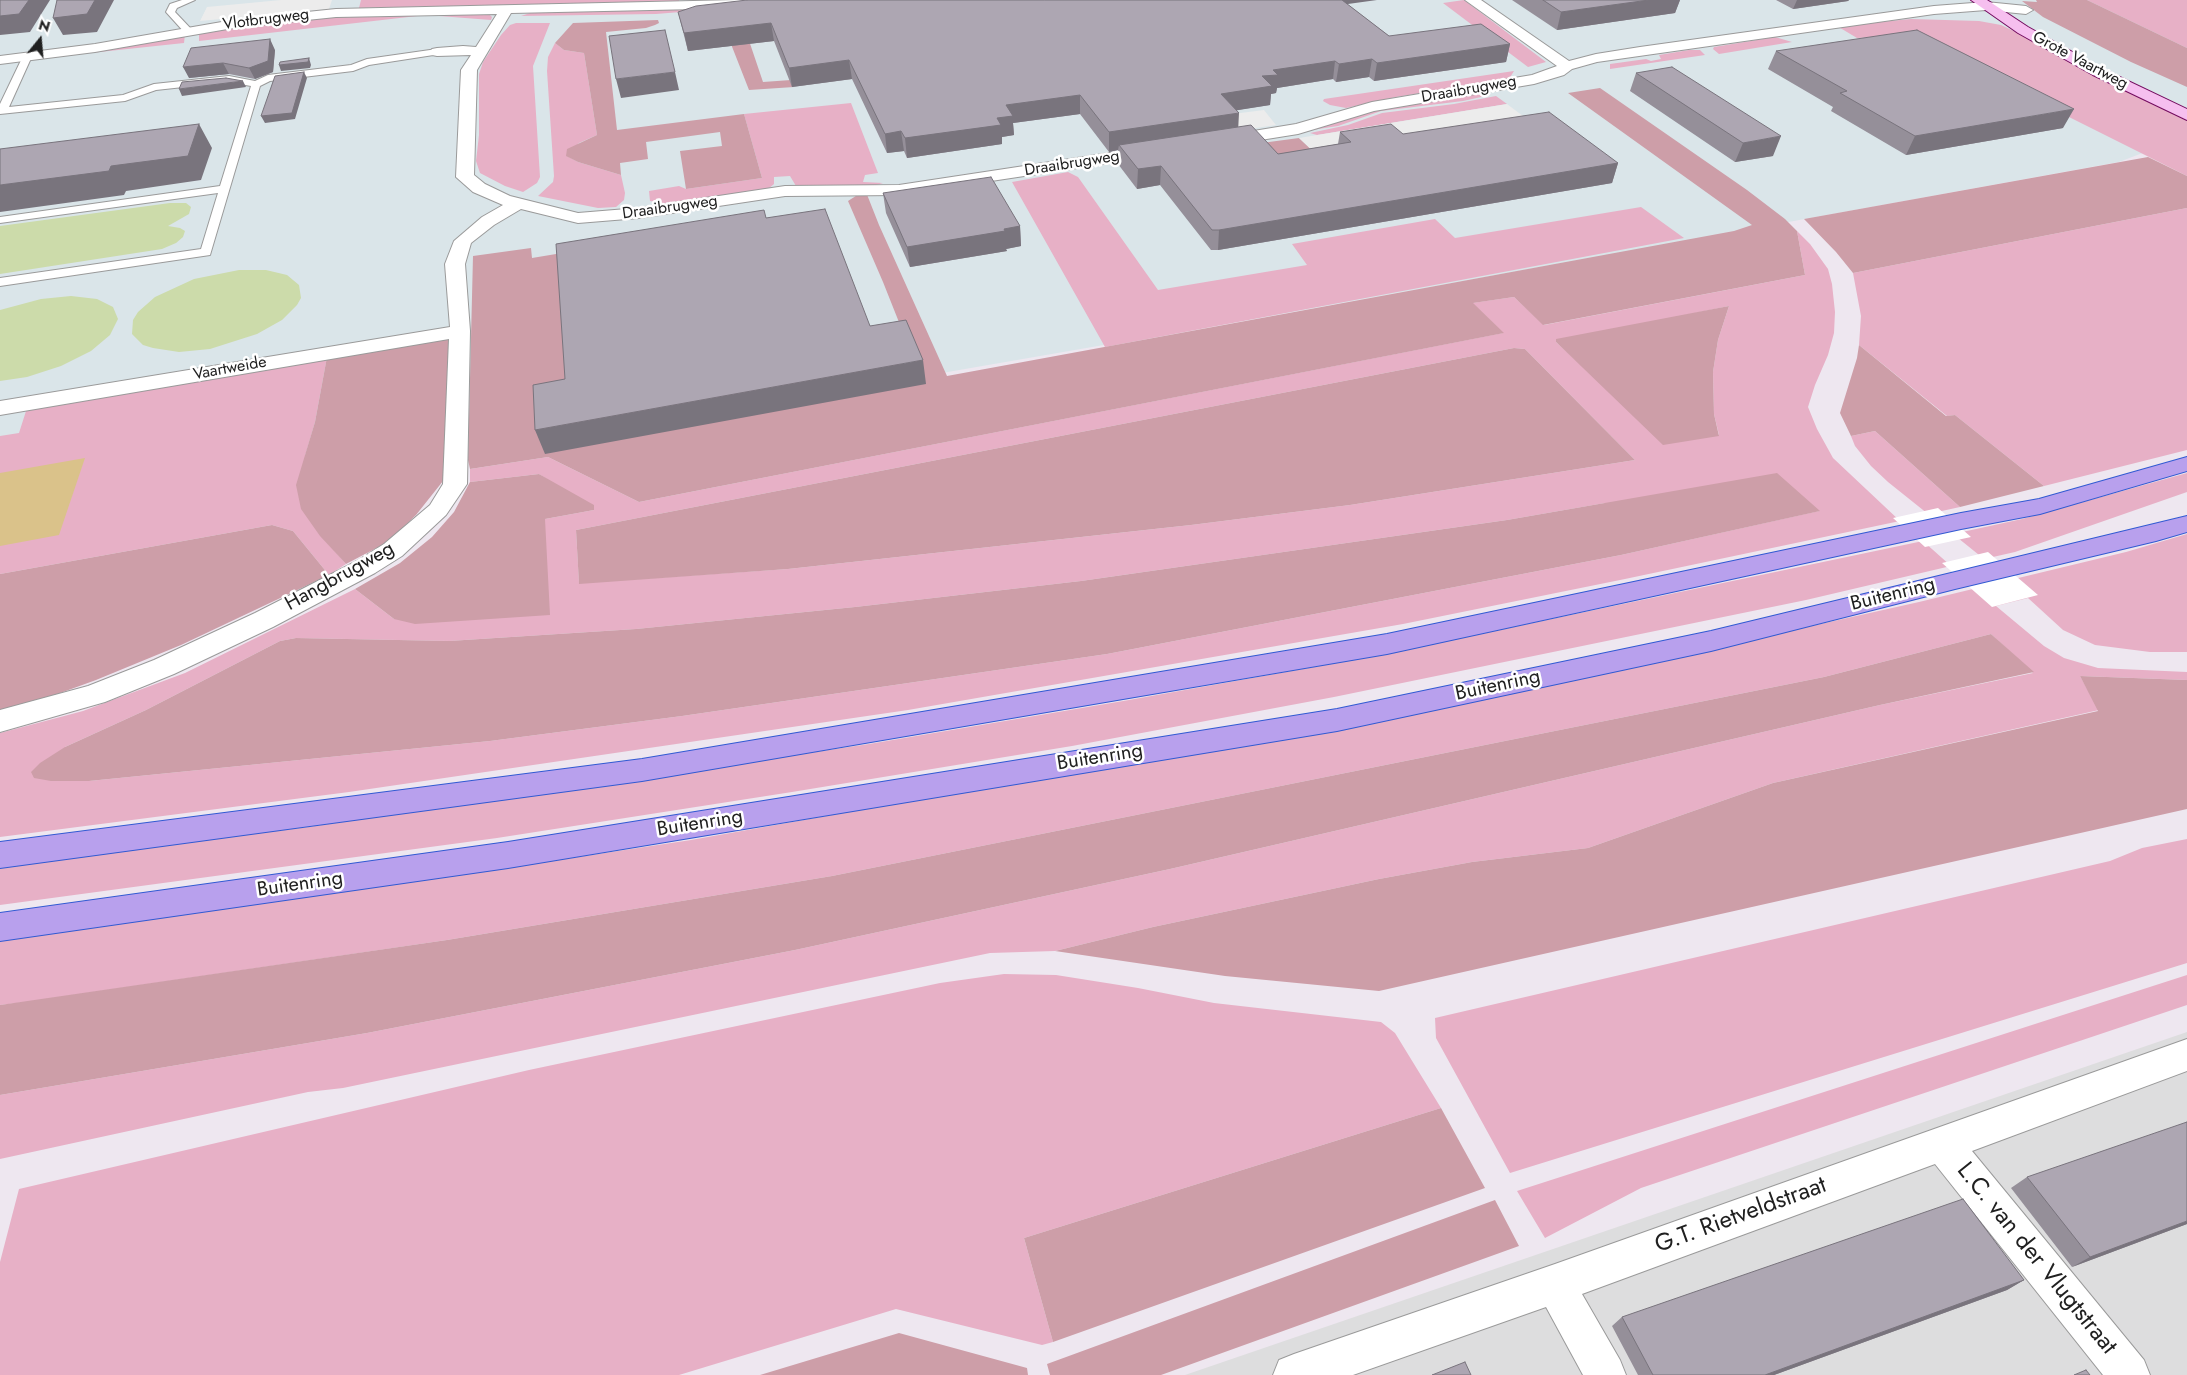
<!DOCTYPE html>
<html>
<head>
<meta charset="utf-8">
<style>
	body { margin:0 }
	#map { position:relative; width:2187px; height:1375px; overflow:hidden; background:#eee7f0; font-family:Jost,sans-serif }
	canvas { display:block }
	.north { position:absolute; left:15px; top:15px; width:50px; height:50px; -webkit-text-stroke:4px #fff; paint-order:stroke; rotate:17deg; font-size:14px; font-weight:700; line-height:20px; text-align:center; color:#202020 }
	.north::after { content:''; display:block; margin:auto; width:18px; height:22px; background:#202020; clip-path:polygon(50% 0,100% 100%,50% 72%,0 100%) }
</style>
</head>
<body>
<div id="map">
<canvas width="2187" height="1375"></canvas>
<div class="north">N</div>
</div>
<script>
const ctx = document.querySelector('canvas').getContext('2d');
ctx.lineJoin = 'round';
function fillPath(path, color) { ctx.fillStyle = color; ctx.fill(path, 'evenodd'); }
const poly = rows => new Path2D(rows.map(r => 'M' + r).join(''));
function stroke(path, color, width, dash) { ctx.strokeStyle = color; ctx.lineWidth = width; ctx.lineCap = dash ? 'butt' : 'round'; ctx.setLineDash(dash || []); ctx.stroke(path); }
function drawText(font, color, halo, rows, align = 'center') {
  ctx.font = font + ' Jost,sans-serif'; ctx.lineWidth = 5; ctx.setLineDash([]); ctx.textBaseline = 'middle'; ctx.strokeStyle = halo; ctx.fillStyle = color; for (const [text, x, y, turn = 0] of rows) {
    ctx.save(); ctx.translate(x, y); ctx.rotate((+turn || 0) * Math.PI / 180); ctx.textAlign = isNaN(turn) ? turn : align; if (halo) ctx.strokeText(text, 0, 0); ctx.fillText(text, 0, 0); ctx.restore();
  }
}
const residential = poly([
	[2187,1032,2187,1375,1185,1375]
]);
const industrial = poly([
	[0,0,2187,0,2187,136,2119,162,1254,319,0,536]
]);
const grass = poly([
	[361,0,679,0,679,1,359,8],
	[1464,0,1546,62,1528,67,1443,3],
	[2087,0,2187,0,2187,48],
	[754,6,656,14,521,16,533,12],
	[484,13,489,14,492,17,491,20,426,15,199,41,199,32,332,15],
	[1911,19,1979,21,2001,25,2018,33,2093,75,2187,119,2187,176,1907,36,1857,38,1837,26],
	[516,23,550,23,533,66,540,177,537,183,523,192,505,186,480,173,476,161,479,135,479,74,483,62,501,35,510,25],
	[185,34,184,43,90,53],
	[1775,37,1792,42,1719,54,1713,49,1714,47],
	[555,43,564,50,584,53,597,135,579,143,567,156,578,162,621,175,625,193,624,200,616,207,598,208,538,196,553,182,554,176,547,71,548,57],
	[1689,50,1700,50,1705,55,1610,69,1610,64,1646,59,1651,61,1661,59,1659,55],
	[1514,71,1509,79,1396,97,1346,108,1330,105,1323,101,1324,99],
	[1476,92,1490,95,1463,101,1381,111,1338,126,1312,130,1364,111],
	[1496,96,1507,104,1317,135,1310,133,1348,125,1382,113,1454,104],
	[851,103,878,173,865,175,863,182,883,183,876,185,796,186,790,176,774,177,774,184,768,189,668,204,650,201,649,191,679,186,686,189,762,178,744,114],
	[1068,172,1078,177,1158,290,1307,265,1292,244,1435,219,1455,238,1641,207,1684,238,1105,347,1012,182],
	[2187,208,2187,450,2044,486,1955,415,1947,416,1859,345,1861,316,1853,273],
	[1797,231,1810,244,1828,269,1832,284,1835,312,1834,333,1828,355,1815,385,1808,407,1817,429,1833,458,1900,521,1625,579,1403,624,908,710,349,792,0,837,0,733,83,711,185,673,355,589,394,619,545,539,545,519,594,510,539,474,470,482,470,469,548,457,639,502,1503,333,1472,303,1514,297,1544,325,1805,275],
	[1729,306,1718,340,1713,372,1714,414,1719,435,1593,376,1556,342],
	[1514,348,1525,349,1635,460,1350,505,1191,525,788,569,579,583,576,530],
	[1605,503,1819,511,1621,555,1107,654,682,716,490,741,89,781,65,747,146,710,280,641,296,638,449,641,636,629,855,607,1081,581,1507,520],
	[327,357,315,422,305,456,318,532,346,564,329,575,293,531,272,525,0,574,0,436,19,433,27,408],
	[1875,431,1960,507,1928,514,1888,482,1871,466,1855,446,1851,436],
	[2187,473,2187,492,2015,552,1984,559,1953,534,2022,519],
	[2187,534,2187,652,2150,652,2095,645,2063,630,2028,598,1996,606,2044,646,2064,658,2098,668,2187,672,2187,680,2080,676,2099,710,1773,783,1588,848,1472,862,1379,879,1153,927,1055,951,990,953,343,1088,308,1092,0,1159,0,1095,367,1033,795,950,1170,869,1880,705,2033,673,1991,634,1824,677,832,876,447,940,26,1002,0,1005,0,938,398,884,691,840,1484,699,1919,602,2126,552],
	[1923,541,1951,566,1806,600,1334,697,1072,746,792,792,497,838,0,905,0,865,308,827,869,744,1129,700,1375,656],
	[2187,839,2187,963,1510,1173,1436,1038,1435,1018,2110,861,2142,848],
	[1004,974,1056,975,1138,988,1214,1003,1381,1022,1395,1033,1441,1108,1024,1238,1053,1342,1042,1345,896,1309,679,1375,0,1375,0,1262,19,1189,529,1070,940,983],
	[2187,975,2187,1005,1641,1188,1545,1238,1517,1191]
]);
const forest = poly([
	[2036,0,2087,0,2187,48,2187,87,2131,62,2043,17,2022,1,2037,2],
	[740,14,763,82,791,80,794,87,749,90,720,16],
	[658,20,659,23,655,25,646,28,606,32,617,130,744,114,762,178,686,189,680,151,722,146,720,132,646,142,648,159,620,163,621,175,578,162,566,156,567,149,597,135,584,53,564,50,555,43,573,23],
	[1600,88,1747,190,1785,219,1797,231,1805,275,1543,325,1514,297,1473,303,1504,333,639,502,548,457,470,469,468,460,473,256,531,248,532,258,562,253,918,370,883,282,848,201,859,194,866,192,879,225,947,376,1734,231,1752,225,1568,93],
	[1299,138,1317,155,1287,174,1254,144],
	[2148,157,2187,176,2187,208,1853,273,1836,252,1804,219],
	[1729,306,1718,340,1713,372,1714,414,1719,436,1663,445,1556,342,1556,339],
	[450,337,447,461,443,481,416,515,388,542,346,564,320,536,301,509,296,485,315,422,327,357],
	[1859,345,1946,416,1955,415,2044,486,1960,507,1875,431,1851,436,1840,413,1857,358],
	[1514,348,1525,349,1635,460,1350,505,1191,525,788,569,579,584,576,530],
	[1777,473,1820,511,1621,555,1107,654,682,716,490,741,89,781,51,781,34,778,31,772,40,763,65,747,146,710,280,641,296,638,449,641,636,629,855,607,1081,581,1507,520],
	[539,474,594,505,594,510,545,519,550,615,415,624,394,619,355,589,400,563,432,537,454,512,470,482],
	[272,525,293,531,329,575,181,645,96,680,30,704,0,712,0,574],
	[1991,634,2034,672,1880,705,1170,869,795,950,367,1033,0,1095,0,1005,447,940,832,876,1824,677],
	[2080,676,2187,680,2187,809,1379,991,1225,976,1055,951,1153,927,1379,879,1472,862,1588,848,1773,783,2098,711],
	[1441,1108,1485,1188,1053,1342,1024,1238],
	[1495,1200,1519,1246,1161,1375,1050,1375,1047,1364],
	[899,1333,1027,1368,1028,1375,760,1375]
]);
const pitch = poly([
	[85,458,59,535,0,546,0,473]
]);
const parking = poly([
	[281,0,332,0,329,9,200,21,207,7],
	[1507,104,1531,122,1317,155,1299,138],
	[1264,110,1276,125,1201,136,1186,120]
]);
const water = poly([
	[170,203,186,203,191,207,189,214,168,226,180,228,185,231,183,237,176,243,162,249,0,274,0,226],
	[239,270,266,270,287,275,299,285,301,298,297,305,282,320,257,334,210,349,179,352,153,348,143,345,132,334,133,320,138,312,155,297,194,279],
	[71,296,97,299,113,307,118,319,110,335,91,351,61,366,27,377,0,381,0,310,41,299]
]);
const pier = poly([
	[1938,508,1971,537,1925,547,1893,518],
	[1988,552,2038,595,1992,607,1942,563]
]);
const service = poly([
	[182,0,195,0,177,8,175,12,193,31,188,34,185,33,166,12,170,4,182,0],
	[437,49,440,50,440,54,369,65,353,71,270,81,260,86,210,255,0,286,0,278,201,249,218,193,0,223,0,217,220,186,251,86,229,82,156,90,125,101,0,114,0,104,24,54,30,54,32,56,9,107,123,95,154,84,229,76,255,81,268,75,351,65,367,59,437,49]
]);
const minor = poly([
	[738,0,781,0,774,4,744,8,511,13,477,70,474,175,485,184,510,196,578,213,639,208,785,186,899,185,1156,146,1162,147,1164,151,1162,155,1156,156,899,195,785,196,639,218,578,223,521,209,494,225,471,243,465,264,470,331,467,484,446,515,402,556,375,573,273,627,174,674,105,702,0,732,0,710,88,686,154,660,255,613,357,561,384,544,430,505,443,484,449,339,0,415,0,401,450,327,445,264,454,241,482,217,503,205,473,192,456,177,461,70,471,55,437,56,432,55,430,52,432,49,437,48,463,46,476,47,497,14,336,17,239,27,95,52,0,64,0,56,95,44,239,19,336,9,738,0],
	[1465,0,1481,0,1569,61,1596,54,1640,47,1934,6,1986,2,2026,6,2033,10,2026,14,1986,10,1934,14,1597,62,1572,69,1564,75,1534,84,1374,111,1298,134,1223,146,1217,145,1215,141,1217,137,1223,136,1296,124,1372,102,1532,75,1557,66,1465,0],
	[2187,1039,2187,1071,1972,1151,2144,1360,2150,1375,2103,1375,1935,1164,1582,1294,1620,1360,1626,1375,1583,1375,1546,1307,1353,1375,1273,1375,1279,1360,1294,1354,1555,1264,2187,1039]
]);
const secondary = poly([
	[1971,0,1987,0,2028,27,2103,69,2187,109,2187,120,2093,75,2018,33,1971,0]
]);
const trunk = poly([
	[2187,457,2187,471,2040,514,1961,529,1387,654,642,781,0,868,0,842,642,759,1387,634,1961,513,2039,499,2187,457],
	[2187,516,2187,532,2156,541,1955,589,1711,651,1337,731,508,868,0,941,0,913,508,842,1337,709,1711,631,2187,516]
]);
const wall = poly([
	[1512,0,1680,0,1675,13,1557,30],
	[1776,0,1849,0,1848,1,1793,9],
	[1347,4,1389,36,1510,44,1506,62,1374,81,1369,77,1336,82,1333,79,1277,88,1276,93,1271,94,1270,105,1237,110,1238,127,1278,154,1338,144,1340,132,1403,134,1618,163,1612,183,1218,250,1211,250,1160,185,1137,189,1118,164,1118,150,1109,152,1080,114,1013,123,1014,135,1002,137,1002,144,907,158,904,151,887,153,852,79,792,87,774,41,688,51,678,12],
	[191,48,275,50,273,72,255,79,229,74,189,78],
	[1776,51,2063,128,1906,155,1831,111,1833,107,1768,69],
	[1636,73,1773,156,1735,162,1630,91],
	[883,193,1020,226,1021,246,1006,249,1007,251,910,267,886,213],
	[2027,1177,2187,1224,2072,1267,2011,1188],
	[2024,1280,2007,1290,1774,1375,1638,1375,1612,1326,1622,1317]
]);
const shadedWall = poly([
	[29,0,50,0,30,32,0,35,0,16],
	[95,0,114,0,97,32,63,35,53,18],
	[1327,0,1377,0,1326,7],
	[1649,0,1680,0,1675,13,1557,30,1561,12],
	[1797,0,1849,0,1848,1,1793,9],
	[771,23,774,41,688,51,684,33],
	[270,39,275,50,273,72,255,79,249,68],
	[1510,44,1506,62,1374,81,1377,63],
	[309,58,311,65,310,68,281,71,279,65],
	[1372,59,1369,77,1336,82,1339,64],
	[849,60,852,79,792,87,789,68],
	[1335,61,1333,79,1277,88,1276,93,1271,94,1270,105,1220,113,1221,94,1262,76,1273,70],
	[223,63,229,74,189,78,183,67],
	[304,72,307,78,295,119,265,123,261,116],
	[675,72,679,90,621,98,616,79],
	[243,81,246,87,182,96,179,89],
	[1080,95,1080,114,1013,123,1014,135,1002,137,1002,144,907,158,905,138,997,118,1006,105],
	[2074,109,2063,128,1906,155,1915,136],
	[1239,113,1238,132,1119,145,1118,150,1109,152,1109,132],
	[199,124,212,148,201,180,126,191,124,195,0,212,0,185,111,166],
	[901,131,904,151,887,153,885,134],
	[1781,136,1773,156,1735,162,1743,143],
	[1618,163,1612,183,1218,250,1219,230],
	[1161,166,1160,185,1137,189,1138,169],
	[1020,226,1021,246,1006,249,1007,251,910,267,907,247],
	[923,360,926,384,545,454,535,430],
	[2187,1221,2187,1224,2072,1267,2090,1257],
	[2024,1280,2007,1290,1774,1375,1765,1375]
]);
const building = poly([
	[0,0,29,0,19,14,0,16,0,0],
	[57,0,95,0,87,14,53,18,57,0],
	[747,0,1342,0,1389,36,1481,24,1510,44,1377,63,1372,59,1339,64,1335,61,1273,70,1278,75,1262,76,1272,86,1221,94,1239,113,1109,132,1080,95,1006,105,1013,116,997,118,1001,125,905,138,901,131,885,134,849,60,789,68,771,23,684,33,678,12,696,6,747,0],
	[1543,0,1649,0,1561,12,1543,0],
	[665,30,675,72,616,79,609,36,665,30],
	[1917,30,2074,109,1915,136,1840,93,1847,91,1776,51,1917,30],
	[270,39,268,61,249,68,223,63,183,67,191,48,270,39],
	[309,58,308,62,279,65,280,62,309,58],
	[1672,67,1781,136,1743,143,1636,73,1672,67],
	[304,72,292,113,261,116,275,76,304,72],
	[226,78,243,81,179,89,182,82,226,78],
	[1549,112,1618,163,1219,230,1212,230,1161,166,1138,169,1119,145,1251,125,1278,154,1351,142,1340,132,1391,124,1403,134,1549,112],
	[199,124,188,156,111,166,109,171,0,185,0,149,199,124],
	[991,177,1020,226,1004,229,1005,231,907,247,883,193,991,177],
	[825,209,870,326,906,320,923,360,535,430,533,385,565,379,556,244,764,210,766,218,825,209],
	[2187,1122,2187,1221,2090,1257,2027,1177,2187,1122],
	[1963,1199,2024,1280,1765,1375,1653,1375,1622,1317,1963,1199],
	[1465,1362,1471,1375,1432,1375,1465,1362],
	[2086,1370,2090,1375,2074,1375,2086,1370]
]);
const farStreetnames = [
	["Vlotbrugweg",266,20,-7],
	["Grote Vaartweg",2080,61,28],
	["Draaibrugweg",1469,90,-10],
	["Draaibrugweg",1072,164,-9],
	["Draaibrugweg",670,208,-8],
	["Vaartweide",230,369,-10]
];
const streetNames = [
	["Hangbrugweg",340,577,-29],
	["Buitenring",1893,595,-14],
	["Buitenring",1498,686,-12],
	["Buitenring",1100,758,-9],
	["Buitenring",700,824,-9],
	["Buitenring",300,885,-8]
];
const nearStreetnames = [
	["G.T. Rietveldstraat",1741,1216,-20],
	["L.C. van der Vlugtstraat",2036,1259,51]
];
fillPath(residential, '#ddddde');
fillPath(industrial, '#dae5e9');
fillPath(grass, '#e7b0c6');
fillPath(forest, '#cd9ea8');
fillPath(pitch, '#dac28a');
fillPath(parking, '#ececec');
fillPath(water, '#ccdbaa');
fillPath(pier, '#fff');
stroke(service, '#9a9a9a', 2);
stroke(minor, '#9a9a9a', 2);
stroke(secondary, '#730b5f', 2);
stroke(trunk, '#315ad2', 2);
fillPath(service, '#fff');
fillPath(minor, '#fff');
fillPath(secondary, '#f6bfef');
fillPath(trunk, '#b8a0ed');
fillPath(wall, '#958f99');
fillPath(shadedWall, '#79747d');
fillPath(building, '#ada6b2');
stroke(building, '#79747d', 1);
drawText('16px', '#202020', '#fff', farStreetnames);
drawText('20px', '#202020', '#fff', streetNames);
drawText('24px', '#202020', '#fff', nearStreetnames);
</script>
</body>
</html>
